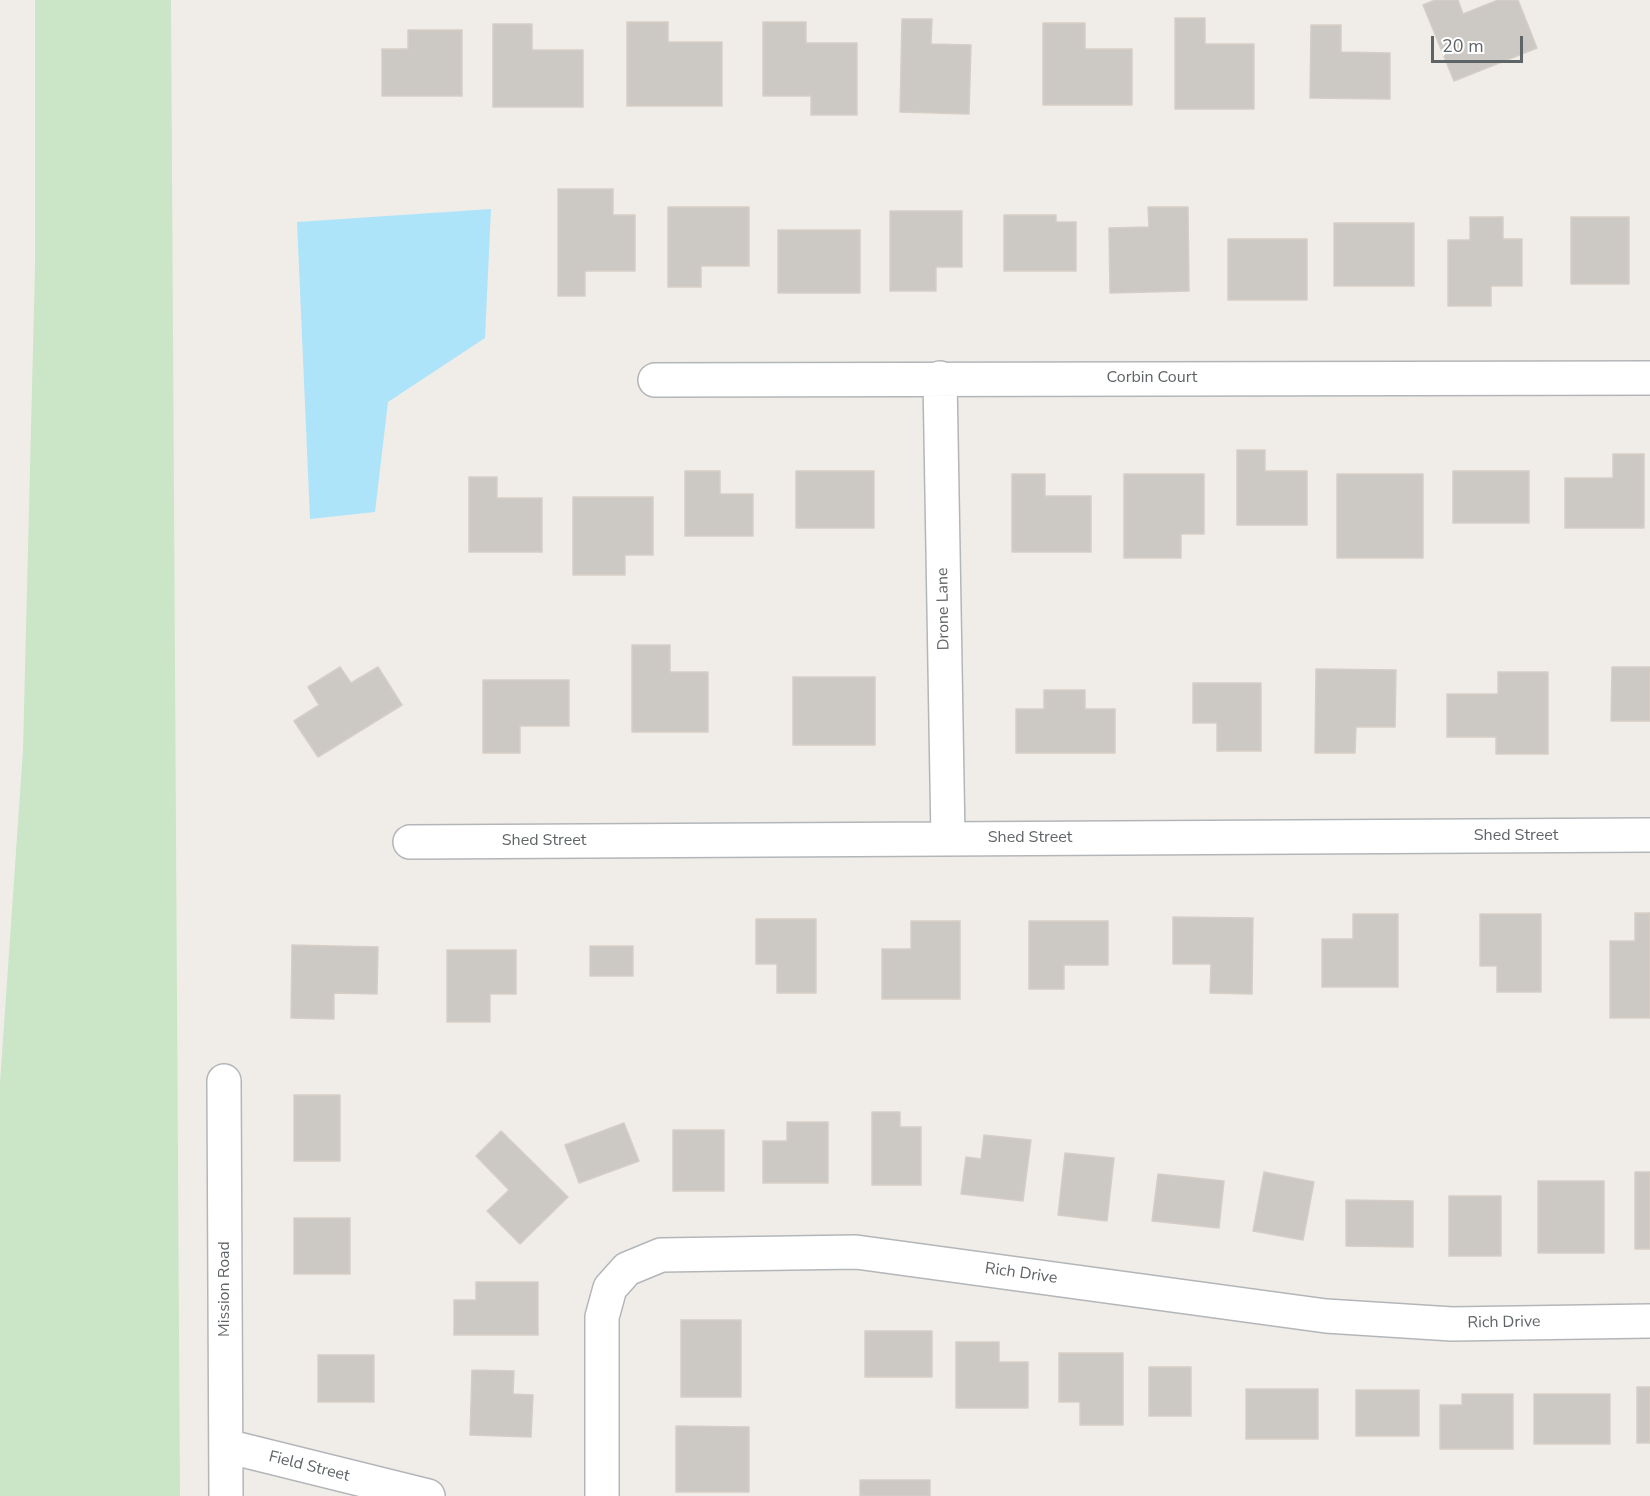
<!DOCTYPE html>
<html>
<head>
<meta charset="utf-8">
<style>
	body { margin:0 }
	#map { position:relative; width:1650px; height:1496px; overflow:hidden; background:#f0ede8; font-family:"Nunito Sans",sans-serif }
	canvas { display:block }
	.scale { position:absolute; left:1431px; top:36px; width:92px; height:27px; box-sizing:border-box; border:3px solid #5f6467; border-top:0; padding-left:8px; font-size:18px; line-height:21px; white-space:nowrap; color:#5f6467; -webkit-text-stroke:4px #fff; paint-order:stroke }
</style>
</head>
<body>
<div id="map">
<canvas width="1650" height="1496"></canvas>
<div class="scale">20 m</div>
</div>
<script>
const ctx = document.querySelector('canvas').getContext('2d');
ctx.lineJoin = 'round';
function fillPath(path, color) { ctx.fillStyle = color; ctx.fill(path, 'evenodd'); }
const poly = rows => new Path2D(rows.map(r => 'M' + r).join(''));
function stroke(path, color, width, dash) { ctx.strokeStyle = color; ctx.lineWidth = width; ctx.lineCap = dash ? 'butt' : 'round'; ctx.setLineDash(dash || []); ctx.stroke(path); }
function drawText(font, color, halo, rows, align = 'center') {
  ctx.font = font + ' "Nunito Sans",sans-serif'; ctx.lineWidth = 4.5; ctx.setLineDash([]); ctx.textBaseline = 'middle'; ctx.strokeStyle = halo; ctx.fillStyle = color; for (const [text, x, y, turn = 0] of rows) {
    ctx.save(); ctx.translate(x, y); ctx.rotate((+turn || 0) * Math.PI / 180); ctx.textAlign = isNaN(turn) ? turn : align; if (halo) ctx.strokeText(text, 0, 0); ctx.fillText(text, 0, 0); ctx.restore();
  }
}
const green = poly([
	[35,0,171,0,180,1496,0,1496,0,1083,23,750,35,267]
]);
const water = poly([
	[491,209,485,338,388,402,375,512,310,519,297,222]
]);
const building = poly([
	[1435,0,1458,0,1463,14,1498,0,1518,0,1537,48,1454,81,1423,5,1435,0],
	[1175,18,1205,18,1205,44,1254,44,1254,109,1175,109,1175,18],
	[902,19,932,19,931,44,971,45,969,114,900,112,902,19],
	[627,22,668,22,668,42,722,42,722,106,627,106,627,22],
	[763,22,806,22,806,43,857,43,857,115,811,115,811,96,763,96,763,22],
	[1043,23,1085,23,1085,49,1132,49,1132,105,1043,105,1043,23],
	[493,24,532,24,532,50,583,50,583,107,493,107,493,24],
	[1311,25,1341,25,1341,52,1390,53,1390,99,1310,98,1311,25],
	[408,30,462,30,462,96,382,96,382,49,408,49,408,30],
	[558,189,613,189,613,215,635,215,635,271,585,271,585,296,558,296,558,189],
	[668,207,749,207,749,266,701,266,701,287,668,287,668,207],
	[1148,207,1188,207,1189,291,1110,293,1109,228,1149,227,1148,207],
	[890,211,962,211,962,267,936,267,936,291,890,291,890,211],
	[1004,215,1056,215,1056,222,1076,222,1076,271,1004,271,1004,215],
	[1470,217,1503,217,1503,239,1522,239,1522,286,1491,286,1491,306,1448,306,1448,240,1470,240,1470,217],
	[1571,217,1629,217,1629,284,1571,284,1571,217],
	[1334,223,1414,223,1414,286,1334,286,1334,223],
	[778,230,860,230,860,293,778,293,778,230],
	[1228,239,1307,239,1307,300,1228,300,1228,239],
	[1237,450,1265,450,1265,471,1307,471,1307,525,1237,525,1237,450],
	[1613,454,1644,454,1644,528,1565,528,1565,478,1613,478,1613,454],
	[685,471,720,471,720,494,753,494,753,536,685,536,685,471],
	[796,471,874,471,874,528,796,528,796,471],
	[1453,471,1529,471,1529,523,1453,523,1453,471],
	[1012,474,1045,474,1045,496,1091,496,1091,552,1012,552,1012,474],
	[1124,474,1204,474,1204,534,1181,534,1181,558,1124,558,1124,474],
	[1337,474,1423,474,1423,558,1337,558,1337,474],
	[469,477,497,477,497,498,542,498,542,552,469,552,469,477],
	[573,497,653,497,653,555,625,555,625,575,573,575,573,497],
	[632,645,670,645,670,672,708,672,708,732,632,732,632,645],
	[340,667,351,683,378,667,402,705,318,757,294,721,319,705,308,687,340,667],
	[1612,667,1650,667,1650,721,1611,721,1612,667],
	[1316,669,1396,670,1395,727,1356,727,1355,753,1315,753,1316,669],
	[1498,672,1548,672,1548,754,1496,754,1496,737,1447,737,1447,694,1498,694,1498,672],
	[793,677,875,677,875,745,793,745,793,677],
	[483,680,569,680,569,726,520,726,520,753,483,753,483,680],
	[1193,683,1261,683,1261,751,1217,751,1217,723,1193,723,1193,683],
	[1044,690,1085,690,1085,709,1115,709,1115,753,1016,753,1016,709,1044,709,1044,690],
	[1635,913,1650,913,1650,1018,1610,1018,1610,941,1635,941,1635,913],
	[1353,914,1398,914,1398,987,1322,987,1322,939,1353,939,1353,914],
	[1480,914,1541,914,1541,992,1497,992,1497,966,1480,966,1480,914],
	[1173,917,1253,918,1252,994,1210,993,1211,964,1173,964,1173,917],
	[756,919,816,919,816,993,777,993,777,964,756,964,756,919],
	[911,921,960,921,960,999,882,999,882,949,911,949,911,921],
	[1029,921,1108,921,1108,965,1064,965,1064,989,1029,989,1029,921],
	[292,945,378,947,377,994,334,993,334,1019,291,1018,292,945],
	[590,946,633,946,633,976,590,976,590,946],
	[447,950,516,950,516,994,490,994,490,1022,447,1022,447,950],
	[294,1095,340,1095,340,1161,294,1161,294,1095],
	[872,1112,900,1112,900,1127,921,1127,921,1185,872,1185,872,1112],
	[787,1122,828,1122,828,1183,763,1183,763,1141,787,1141,787,1122],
	[624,1123,639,1161,579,1183,565,1145,624,1123],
	[673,1130,724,1130,724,1191,673,1191,673,1130],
	[501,1131,568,1197,520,1244,487,1211,509,1190,476,1156,501,1131],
	[984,1135,1031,1140,1023,1201,961,1194,966,1157,981,1159,984,1135],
	[1065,1153,1114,1158,1107,1221,1058,1215,1065,1153],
	[1264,1172,1314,1182,1303,1240,1253,1231,1264,1172],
	[1635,1172,1650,1172,1650,1249,1635,1249,1635,1172],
	[1158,1174,1224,1181,1219,1228,1152,1221,1158,1174],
	[1538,1181,1604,1181,1604,1253,1538,1253,1538,1181],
	[1449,1196,1501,1196,1501,1256,1449,1256,1449,1196],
	[1346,1200,1413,1201,1413,1247,1346,1246,1346,1200],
	[294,1218,350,1218,350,1274,294,1274,294,1218],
	[476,1282,538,1282,538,1335,454,1335,454,1300,476,1300,476,1282],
	[681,1320,741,1320,741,1397,681,1397,681,1320],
	[865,1331,932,1331,932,1377,865,1377,865,1331],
	[956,1342,999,1342,999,1362,1028,1362,1028,1408,956,1408,956,1342],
	[1059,1353,1123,1353,1123,1425,1080,1425,1080,1402,1059,1402,1059,1353],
	[318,1355,374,1355,374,1402,318,1402,318,1355],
	[1149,1367,1191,1367,1191,1416,1149,1416,1149,1367],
	[472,1370,514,1371,513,1394,533,1395,531,1437,470,1435,472,1370],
	[1637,1387,1650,1387,1650,1443,1637,1443,1637,1387],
	[1246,1389,1318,1389,1318,1439,1246,1439,1246,1389],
	[1356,1390,1419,1390,1419,1436,1356,1436,1356,1390],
	[1462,1394,1513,1394,1513,1449,1440,1449,1440,1405,1462,1405,1462,1394],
	[1534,1394,1610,1394,1610,1444,1534,1444,1534,1394],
	[676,1426,749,1427,749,1492,676,1492,676,1426],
	[860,1480,930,1480,930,1496,860,1496,860,1480]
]);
const minor = poly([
	[940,378,948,839],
	[655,380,1650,378],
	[410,842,1650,835],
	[224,1081,226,1496],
	[226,1446,428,1496],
	[602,1496,602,1317,610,1288,627,1269,661,1255,856,1252,1326,1316,1452,1324,1650,1321]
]);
const streetNames = [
	["Corbin Court",1152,378],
	["Drone Lane",944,609,-91],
	["Shed Street",1516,836],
	["Shed Street",1030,838],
	["Shed Street",544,841],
	["Rich Drive",1021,1274,8],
	["Mission Road",225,1289,-90],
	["Rich Drive",1504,1323,-1],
	["Field Street",309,1467,14]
];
fillPath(green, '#cbe6c6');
fillPath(water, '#aee4fa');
fillPath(building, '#ccc8c4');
stroke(building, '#d5cec6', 1.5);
stroke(minor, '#b3b6b9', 36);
stroke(minor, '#fff', 33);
drawText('16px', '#5f6467', '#fff', streetNames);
</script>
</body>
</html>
